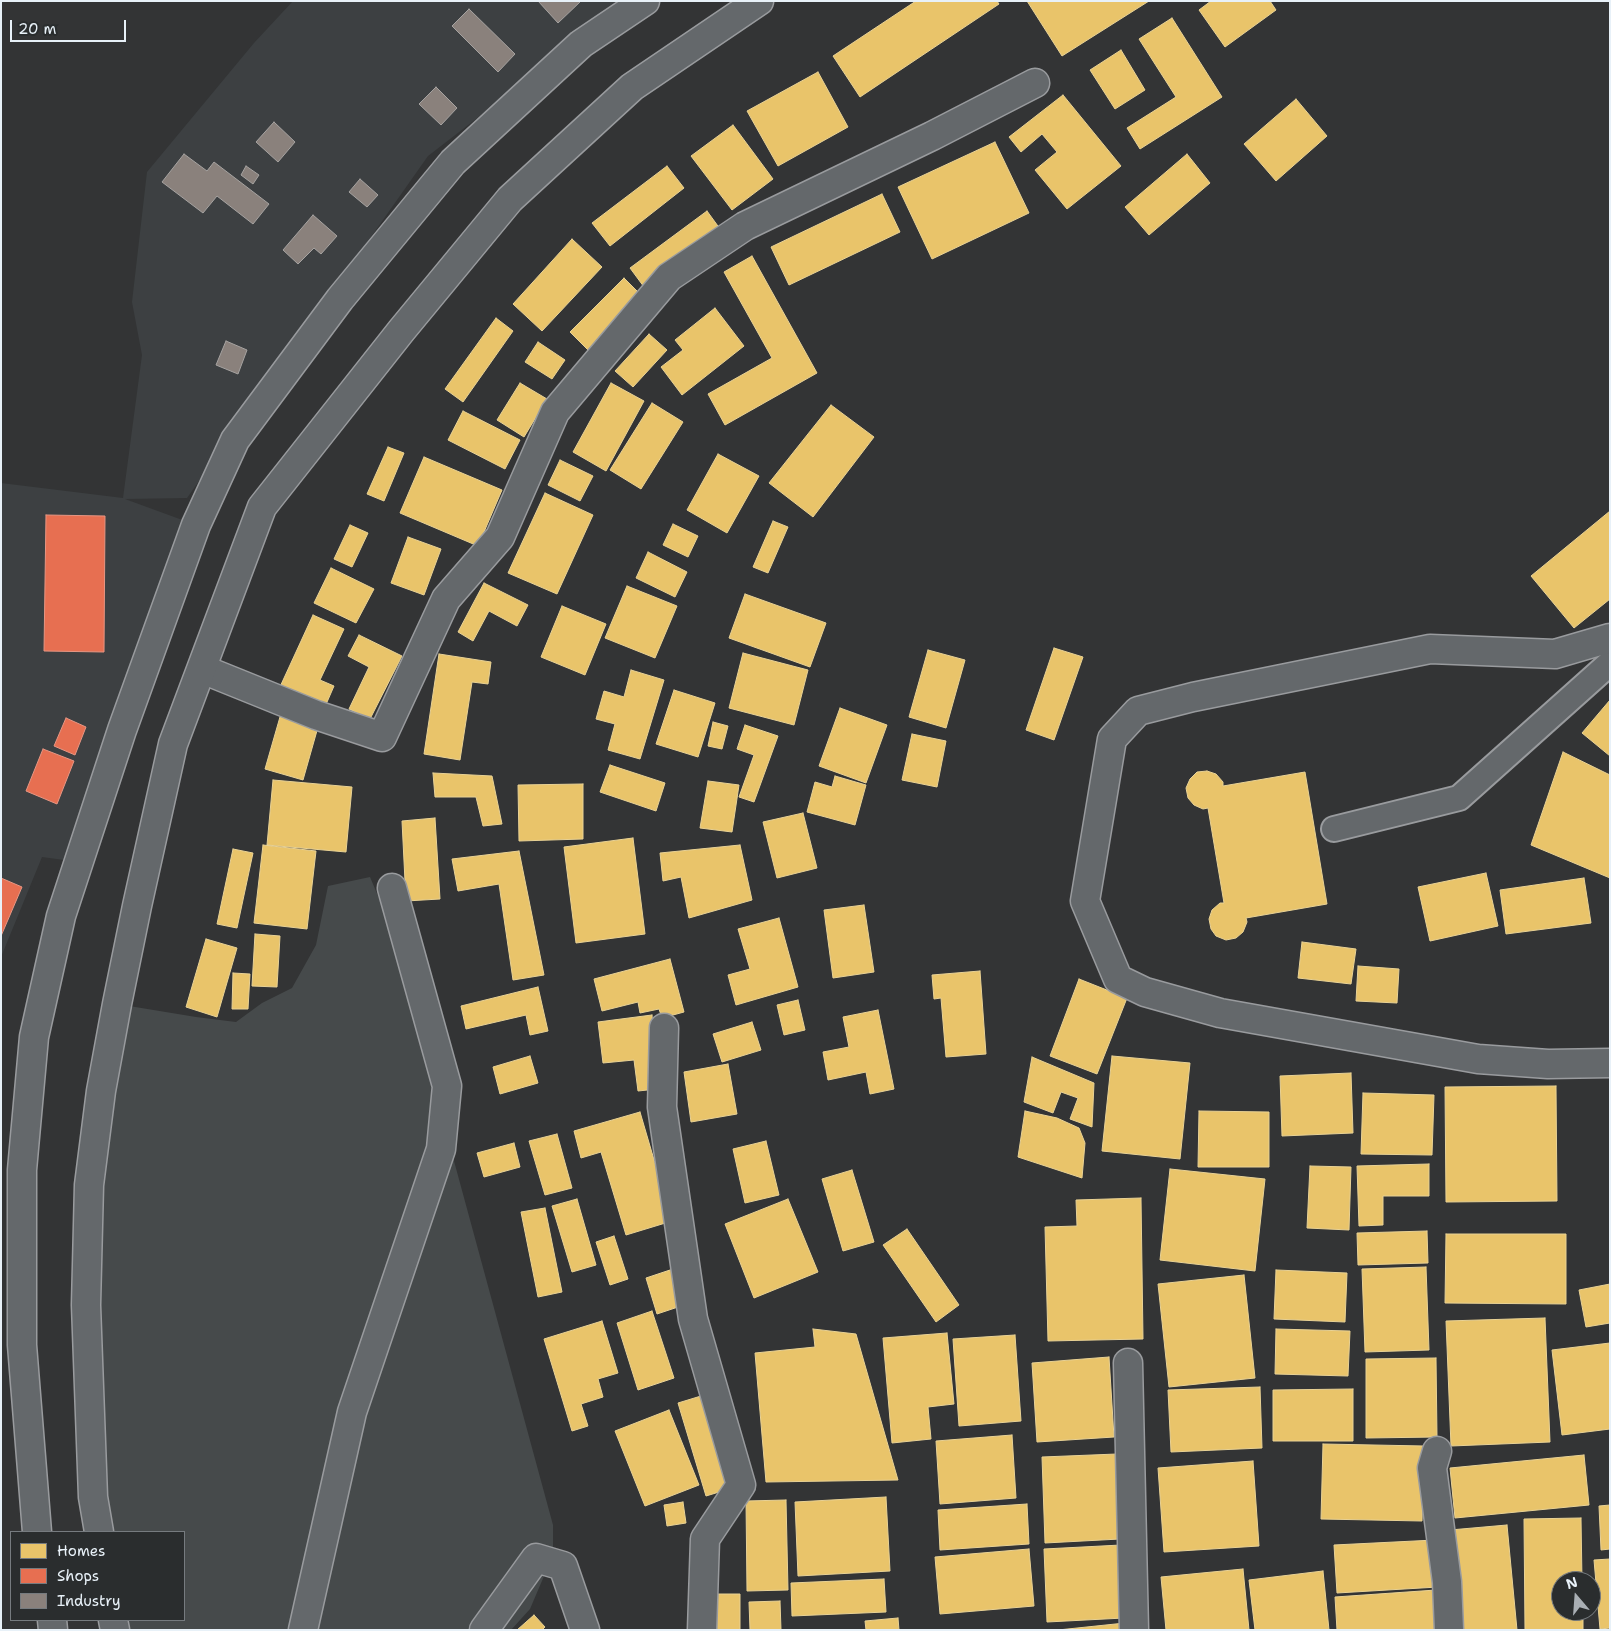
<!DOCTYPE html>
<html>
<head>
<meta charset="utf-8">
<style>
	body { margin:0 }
	#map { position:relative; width:1611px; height:1631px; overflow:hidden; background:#333435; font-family:"Shantell Sans",sans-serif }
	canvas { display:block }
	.frame { position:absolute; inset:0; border:2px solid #e8f1f8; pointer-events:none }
	.legend { position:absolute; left:10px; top:1531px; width:175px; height:90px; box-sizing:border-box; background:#2a2d2e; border:1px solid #767b7f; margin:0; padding:6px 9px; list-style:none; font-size:15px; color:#e8f1f8 }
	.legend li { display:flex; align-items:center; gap:10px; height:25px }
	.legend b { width:25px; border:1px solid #767b7f }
	.north { position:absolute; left:1551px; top:1571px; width:50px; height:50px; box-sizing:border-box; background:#2a2d2e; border:1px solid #767b7f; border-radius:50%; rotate:342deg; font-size:14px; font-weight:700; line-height:20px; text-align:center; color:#e8f1f8 }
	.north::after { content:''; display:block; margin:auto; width:18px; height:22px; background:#a9afb4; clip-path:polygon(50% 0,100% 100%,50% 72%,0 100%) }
	.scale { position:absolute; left:10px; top:20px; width:116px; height:22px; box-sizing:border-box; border:2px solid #e8f1f8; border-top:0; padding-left:6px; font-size:15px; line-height:18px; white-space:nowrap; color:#e8f1f8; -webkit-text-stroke:4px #2a2d2e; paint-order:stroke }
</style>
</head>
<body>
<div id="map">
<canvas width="1611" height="1631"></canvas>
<div class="frame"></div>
<ul class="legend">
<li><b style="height:14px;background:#e9c46a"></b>Homes</li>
<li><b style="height:14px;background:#e76f51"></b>Shops</li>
<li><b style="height:14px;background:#8a817c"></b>Industry</li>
</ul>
<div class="north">N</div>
<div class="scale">20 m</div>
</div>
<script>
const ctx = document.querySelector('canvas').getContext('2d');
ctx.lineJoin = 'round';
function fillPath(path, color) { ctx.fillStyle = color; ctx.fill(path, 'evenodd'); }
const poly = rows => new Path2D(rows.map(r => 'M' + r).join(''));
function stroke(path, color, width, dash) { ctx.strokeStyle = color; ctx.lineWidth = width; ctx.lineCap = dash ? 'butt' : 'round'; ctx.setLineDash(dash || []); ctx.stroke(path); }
const built = poly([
	[293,1,629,1,428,156,187,498,125,499,196,525,79,862,42,857,1,957,1,483,123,498,142,355,132,302,147,172,254,43]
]);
const green = poly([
	[370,877,389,922,553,1525,553,1555,530,1609,511,1630,115,1630,113,1620,184,1620,184,1532,99,1532,86,1305,117,1004,196,1017,236,1022,262,1003,292,988,316,945,328,886]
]);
const homes = poly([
	[916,1,997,1,999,4,860,97,833,56,916,1],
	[1027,1,1149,1,1062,56,1027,1],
	[1211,1,1270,1,1276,10,1225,47,1199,10,1211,1],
	[1172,18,1222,97,1140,149,1127,128,1176,97,1139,39,1172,18],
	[1121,50,1145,90,1115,109,1090,70,1121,50],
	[818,72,848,127,778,166,747,111,818,72],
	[1063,95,1121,166,1067,209,1035,170,1057,152,1042,134,1021,152,1009,137,1063,95],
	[1296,99,1327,136,1276,181,1244,144,1296,99],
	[733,125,773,179,732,210,691,156,733,125],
	[995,142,1029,213,932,259,898,187,995,142],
	[1187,154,1210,183,1149,235,1125,207,1187,154],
	[667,166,684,188,610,246,592,223,667,166],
	[882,194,900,232,789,285,771,247,882,194],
	[707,211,723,233,647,291,630,268,707,211],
	[572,239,602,267,542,331,513,304,572,239],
	[752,256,817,373,725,425,708,394,772,358,724,272,752,256],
	[624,278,642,296,588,350,570,332,624,278],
	[715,308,744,346,682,395,661,367,683,350,675,340,715,308],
	[496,318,513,331,463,402,445,389,496,318],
	[649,334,667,350,633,387,615,371,649,334],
	[538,342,565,360,552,379,525,362,538,342],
	[520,383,547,399,524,437,497,420,520,383],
	[611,383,644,401,606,471,573,452,611,383],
	[652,403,683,422,641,489,610,470,652,403],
	[831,405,874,437,813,517,769,483,831,405],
	[463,411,520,440,505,469,448,440,463,411],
	[388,447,404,453,384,501,367,494,388,447],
	[718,454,759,476,727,533,687,510,718,454],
	[424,457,502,490,478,546,400,513,424,457],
	[560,460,593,476,580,501,548,485,560,460],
	[545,493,593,515,557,594,508,573,545,493],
	[1610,511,1610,599,1574,628,1531,576,1610,511],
	[773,521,788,527,768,573,753,567,773,521],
	[673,524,698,536,688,557,663,545,673,524],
	[350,525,368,533,352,567,334,559,350,525],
	[408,537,441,549,424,595,391,583,408,537],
	[648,552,687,572,675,597,636,578,648,552],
	[331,568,374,589,356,623,314,603,331,568],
	[484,583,528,605,517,626,489,611,473,641,458,632,484,583],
	[627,586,677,606,655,658,605,638,627,586],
	[745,594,826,623,810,667,729,638,745,594],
	[562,606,606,624,585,675,541,657,562,606],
	[313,615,344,629,320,680,334,686,324,709,279,689,313,615],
	[359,635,402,656,370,719,349,709,369,667,348,656,359,635],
	[1054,648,1083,657,1054,740,1026,730,1054,648],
	[928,650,965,660,946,728,909,717,928,650],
	[743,653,808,670,794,725,729,708,743,653],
	[439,654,491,662,488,684,472,682,460,760,424,754,439,654],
	[631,670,664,680,640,759,608,750,615,724,596,719,604,691,624,697,631,670],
	[674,690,715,703,698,757,656,744,674,690],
	[1610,700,1610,756,1582,733,1610,700],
	[840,708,887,725,866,783,819,766,840,708],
	[282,710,320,720,303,780,265,769,282,710],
	[713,722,728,726,722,749,708,746,713,722],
	[745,725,778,736,754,802,739,797,754,755,737,749,745,725],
	[912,734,946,741,937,787,902,780,912,734],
	[1563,752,1610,775,1610,878,1531,845,1563,752],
	[610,765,665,783,656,811,600,792,610,765],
	[1207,771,1216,774,1223,782,1223,786,1305,772,1327,904,1246,918,1247,922,1243,932,1236,938,1226,940,1216,936,1211,929,1209,919,1212,910,1220,903,1224,903,1208,808,1203,809,1194,805,1188,798,1186,788,1190,779,1197,772,1207,771],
	[433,773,492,776,502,824,483,826,476,797,435,797,433,773],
	[835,776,866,785,855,825,807,812,815,782,832,787,835,776],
	[273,780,352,787,346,852,267,845,273,780],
	[708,781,739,785,732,832,700,828,708,781],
	[583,784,583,839,519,841,518,785,583,784],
	[803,813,817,868,777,878,763,822,803,813],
	[435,818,440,899,406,901,402,821,435,818],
	[633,838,645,934,576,943,564,847,633,838],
	[263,845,316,851,307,929,254,923,263,845],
	[740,845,752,900,689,918,681,877,663,881,660,853,740,845],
	[233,849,253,853,237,928,217,924,233,849],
	[519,851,544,975,513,980,499,884,458,891,452,859,519,851],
	[1486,873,1498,926,1430,941,1418,887,1486,873],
	[1584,878,1591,923,1506,934,1500,890,1584,878],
	[864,905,874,972,833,978,824,910,864,905],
	[779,918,798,987,736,1005,728,975,750,969,738,929,779,918],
	[255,934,280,936,277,987,252,986,255,934],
	[206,939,237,948,217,1017,186,1007,206,939],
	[1302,942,1356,949,1351,984,1298,978,1302,942],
	[670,959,684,1012,662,1018,659,1009,640,1013,638,1002,602,1011,594,979,670,959],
	[1358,966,1399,969,1397,1003,1356,1001,1358,966],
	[980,971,986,1054,946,1057,941,998,934,999,932,975,980,971],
	[233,973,250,974,248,1009,232,1009,233,973],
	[1079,979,1127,998,1097,1074,1050,1056,1079,979],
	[538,987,548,1031,530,1035,526,1015,466,1029,461,1006,538,987],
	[798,1000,805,1030,784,1035,777,1005,798,1000],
	[878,1010,894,1089,870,1094,866,1072,828,1080,823,1052,849,1047,843,1017,878,1010],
	[652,1015,657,1089,638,1091,634,1060,603,1063,598,1022,652,1015],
	[752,1022,761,1050,722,1062,713,1034,752,1022],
	[530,1056,538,1083,500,1094,493,1067,530,1056],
	[1112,1056,1190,1063,1180,1159,1102,1151,1112,1056],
	[1032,1057,1094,1083,1092,1127,1070,1119,1078,1098,1061,1092,1053,1113,1024,1102,1032,1057],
	[728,1064,737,1114,691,1122,684,1072,728,1064],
	[1351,1073,1353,1133,1282,1136,1280,1076,1351,1073],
	[1556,1086,1557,1201,1446,1202,1445,1087,1556,1086],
	[1363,1093,1434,1095,1432,1155,1361,1154,1363,1093],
	[1025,1111,1057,1118,1079,1128,1085,1143,1082,1178,1018,1157,1025,1111],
	[1199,1111,1269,1112,1269,1167,1198,1167,1199,1111],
	[640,1112,672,1221,626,1235,601,1152,581,1158,574,1131,640,1112],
	[557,1134,572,1188,545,1195,529,1141,557,1134],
	[766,1141,779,1195,745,1203,733,1149,766,1141],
	[514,1143,520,1167,484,1177,477,1153,514,1143],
	[1429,1164,1429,1196,1383,1196,1383,1225,1359,1226,1357,1166,1429,1164],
	[1310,1166,1351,1167,1349,1230,1307,1228,1310,1166],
	[1170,1169,1265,1179,1255,1271,1160,1260,1170,1169],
	[852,1170,874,1242,843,1251,822,1179,852,1170],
	[1141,1198,1143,1339,1048,1341,1045,1227,1077,1226,1076,1200,1141,1198],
	[577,1199,596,1265,572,1272,552,1206,577,1199],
	[788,1199,818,1272,754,1298,725,1224,788,1199],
	[545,1208,562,1292,538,1297,521,1212,545,1208],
	[907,1229,959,1305,936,1322,883,1245,907,1229],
	[1427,1231,1428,1263,1358,1265,1357,1233,1427,1231],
	[1446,1234,1566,1234,1566,1304,1445,1303,1446,1234],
	[614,1236,628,1279,610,1285,596,1242,614,1236],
	[1426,1267,1429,1350,1365,1352,1362,1269,1426,1267],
	[673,1269,684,1305,657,1314,646,1278,673,1269],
	[1276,1270,1347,1273,1345,1322,1274,1319,1276,1270],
	[1244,1275,1255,1378,1169,1387,1158,1284,1244,1275],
	[1610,1284,1610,1323,1586,1327,1579,1290,1610,1284],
	[652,1311,674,1378,638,1390,617,1323,652,1311],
	[1545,1318,1550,1442,1451,1446,1446,1321,1545,1318],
	[602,1321,618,1373,598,1379,603,1397,581,1404,588,1426,572,1431,544,1339,602,1321],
	[813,1329,856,1334,898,1480,766,1482,755,1353,815,1347,813,1329],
	[1276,1329,1350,1331,1348,1376,1275,1374,1276,1329],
	[947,1333,954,1404,928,1407,931,1439,892,1443,883,1338,947,1333],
	[1015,1335,1021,1421,959,1426,953,1339,1015,1335],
	[1610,1343,1610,1429,1562,1435,1552,1350,1610,1343],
	[1109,1357,1114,1437,1037,1442,1032,1363,1109,1357],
	[1436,1358,1437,1437,1366,1438,1366,1359,1436,1358],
	[1260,1387,1262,1448,1171,1452,1168,1390,1260,1387],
	[1353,1389,1353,1441,1273,1441,1273,1390,1353,1389],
	[701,1396,729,1489,706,1496,678,1403,701,1396],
	[669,1410,699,1485,645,1506,615,1431,669,1410],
	[1012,1435,1016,1498,940,1504,936,1441,1012,1435],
	[1323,1444,1424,1446,1422,1521,1321,1519,1323,1444],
	[1117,1454,1120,1539,1045,1543,1042,1457,1117,1454],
	[1584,1455,1589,1505,1455,1518,1450,1468,1584,1455],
	[1253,1461,1259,1546,1164,1552,1158,1468,1253,1461],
	[886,1497,890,1571,798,1576,795,1502,886,1497],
	[786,1500,788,1590,747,1591,746,1501,786,1500],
	[683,1502,686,1523,667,1526,664,1505,683,1502],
	[1027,1504,1029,1544,940,1550,938,1510,1027,1504],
	[1610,1505,1610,1549,1601,1550,1599,1506,1610,1505],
	[1581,1518,1582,1581,1561,1581,1561,1611,1583,1611,1583,1630,1525,1630,1524,1519,1581,1518],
	[1507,1525,1517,1630,1459,1630,1450,1530,1507,1525],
	[1435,1540,1438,1587,1337,1593,1334,1545,1435,1540],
	[1121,1545,1124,1618,1047,1622,1044,1549,1121,1545],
	[1029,1549,1034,1606,940,1614,935,1557,1029,1549],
	[1610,1559,1610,1628,1600,1629,1594,1560,1610,1559],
	[1243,1569,1249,1630,1166,1630,1161,1577,1243,1569],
	[1323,1571,1329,1630,1255,1630,1249,1580,1323,1571],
	[884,1579,886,1612,792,1616,791,1583,884,1579],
	[1436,1590,1438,1630,1337,1630,1335,1597,1436,1590],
	[707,1594,740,1594,740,1630,707,1630,707,1594],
	[780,1601,781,1630,750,1630,749,1602,780,1601],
	[534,1615,545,1627,542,1630,517,1630,534,1615],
	[898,1618,899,1630,866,1630,865,1621,898,1618],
	[1125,1623,1126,1630,1058,1630,1125,1623]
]);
const shops = poly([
	[46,515,105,516,104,652,44,651,46,515],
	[66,718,86,727,75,755,54,746,66,718],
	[43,749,74,761,57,804,26,791,43,749],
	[1,878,22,887,1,936,1,878]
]);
const industry = poly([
	[538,1,581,1,558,23,538,1],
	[469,9,515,54,498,72,452,26,469,9],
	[436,87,457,108,441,125,419,104,436,87],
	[274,122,295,142,278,162,256,142,274,122],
	[184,154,207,171,214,162,269,204,253,224,217,196,203,213,162,182,184,154],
	[246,166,259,175,253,184,241,175,246,166],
	[360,179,378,195,367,207,349,192,360,179],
	[313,215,337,236,321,254,314,248,298,264,283,250,313,215],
	[226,341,247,350,238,374,216,365,226,341]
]);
const lane = poly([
	[1334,829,1459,798,1610,663]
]);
const street = poly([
	[1610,638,1555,654,1430,649,1193,697,1138,711,1112,739,1085,901,1118,979,1145,992,1220,1013,1478,1059,1548,1064,1610,1063],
	[202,669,316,715,382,737,446,599,500,537,555,412,669,277,745,226,932,136,1035,83],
	[664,1028,662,1107,693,1319,741,1485,705,1539,702,1630],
	[1128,1363,1134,1630],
	[1437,1451,1432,1468,1447,1582,1449,1630],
	[303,1630,352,1412,441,1149,447,1086,392,888],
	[484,1630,536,1558,563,1566,585,1630]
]);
const secondary = poly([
	[37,1532,22,1345,22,1170,34,1037,61,916,122,730,196,525,235,440,340,299,453,162,581,44,645,1],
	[99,1532,93,1497,86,1305,89,1185,101,1091,117,1004,137,906,173,744,262,507,401,331,510,199,632,87,759,1],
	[52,1620,53,1630],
	[113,1620,115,1630]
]);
fillPath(built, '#3d4042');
fillPath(green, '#464a4b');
fillPath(homes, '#e9c46a');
stroke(homes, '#e9d295', 1);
fillPath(shops, '#e76f51');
stroke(shops, '#e79683', 1);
fillPath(industry, '#8a817c');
stroke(industry, '#a6a3a1', 1);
stroke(lane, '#999b9e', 28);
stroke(street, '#999b9e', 31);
stroke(secondary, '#999b9e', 31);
stroke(lane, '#64686b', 24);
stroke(street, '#64686b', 28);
stroke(secondary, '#64686b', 28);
</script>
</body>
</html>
